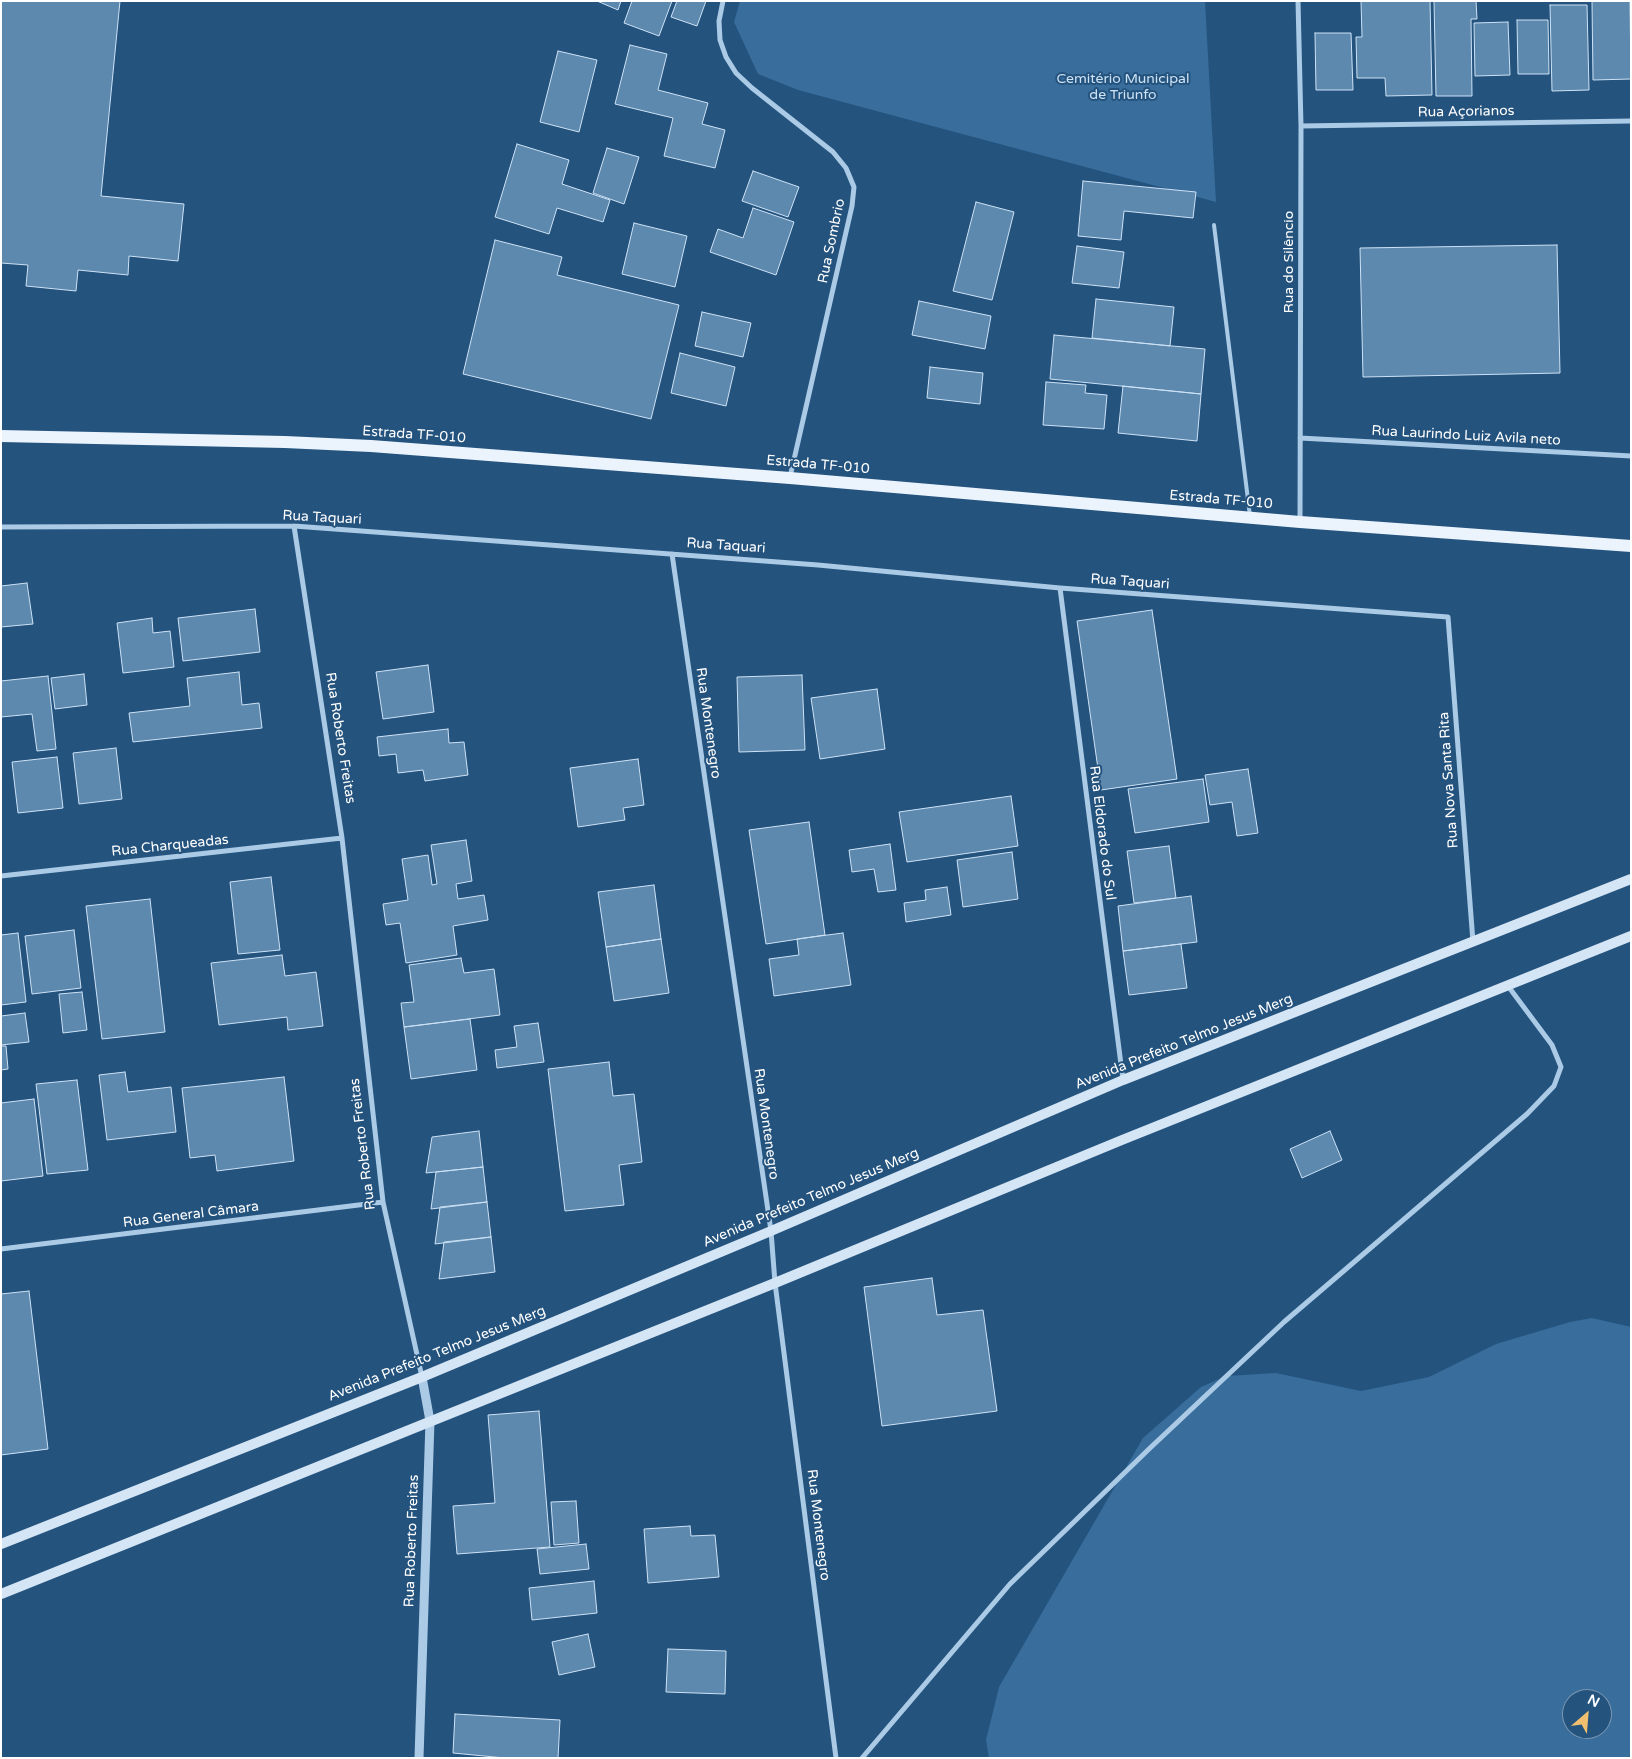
<!DOCTYPE html>
<html>
<head>
<meta charset="utf-8">
<style>
	body { margin:0 }
	#map { position:relative; width:1632px; height:1759px; overflow:hidden; background:#24537e; font-family:"Varela Round",sans-serif }
	canvas { display:block }
	.frame { position:absolute; inset:0; border:2px solid #fff; pointer-events:none }
	.north { position:absolute; left:1562px; top:1689px; width:50px; height:50px; box-sizing:border-box; background:#24537e; border:1px solid #7c98b2; border-radius:50%; rotate:27deg; font-size:14px; font-weight:700; line-height:20px; text-align:center; color:#fff }
	.north::after { content:''; display:block; margin:auto; width:18px; height:22px; background:#f0c06e; clip-path:polygon(50% 0,100% 100%,50% 72%,0 100%) }
</style>
</head>
<body>
<div id="map">
<canvas width="1632" height="1759"></canvas>
<div class="frame"></div>
<div class="north">N</div>
</div>
<script>
const ctx = document.querySelector('canvas').getContext('2d');
ctx.lineJoin = 'round';
function fillPath(path, color) { ctx.fillStyle = color; ctx.fill(path, 'evenodd'); }
const poly = rows => new Path2D(rows.map(r => 'M' + r).join(''));
function stroke(path, color, width, dash) { ctx.strokeStyle = color; ctx.lineWidth = width; ctx.lineCap = dash ? 'butt' : 'round'; ctx.setLineDash(dash || []); ctx.stroke(path); }
function drawText(font, color, halo, rows, align = 'center') {
  ctx.font = font + ' "Varela Round",sans-serif'; ctx.lineWidth = 4; ctx.setLineDash([]); ctx.textBaseline = 'middle'; ctx.strokeStyle = halo; ctx.fillStyle = color; for (const [text, x, y, turn = 0] of rows) {
    ctx.save(); ctx.translate(x, y); ctx.rotate((+turn || 0) * Math.PI / 180); ctx.textAlign = isNaN(turn) ? turn : align; if (halo) ctx.strokeText(text, 0, 0); ctx.fillText(text, 0, 0); ctx.restore();
  }
}
const green = poly([
	[740,1,1205,1,1216,202,798,90,758,74,734,22],
	[1592,1318,1631,1327,1631,1758,989,1758,986,1740,999,1687,1143,1438,1201,1387,1226,1376,1276,1373,1361,1391,1429,1377,1496,1344,1570,1322],
	[1572,1699,1602,1699,1602,1729,1572,1729]
]);
const building = poly([
	[1,1,120,1,101,196,184,204,178,261,129,256,128,275,78,270,76,291,26,286,28,265,1,263,1,1],
	[597,1,621,1,618,10,597,1],
	[632,1,672,1,659,36,624,23,632,1],
	[677,1,706,1,697,26,671,17,677,1],
	[1361,1,1430,1,1432,95,1386,96,1385,78,1357,78,1356,37,1362,37,1361,1],
	[1434,1,1476,1,1477,19,1471,19,1472,96,1436,96,1434,1],
	[1592,1,1630,1,1631,79,1593,80,1592,1],
	[1550,5,1587,5,1589,90,1552,91,1550,5],
	[1517,20,1548,20,1549,74,1518,74,1517,20],
	[1508,22,1510,75,1475,76,1474,23,1508,22],
	[1315,33,1351,33,1353,90,1316,90,1315,33],
	[630,45,667,54,658,90,708,103,702,124,725,130,715,168,664,156,673,118,615,104,630,45],
	[558,51,597,60,579,132,540,122,558,51],
	[517,144,569,160,562,184,610,200,603,222,557,208,549,234,495,217,517,144],
	[607,148,639,157,624,204,593,193,607,148],
	[753,171,799,187,788,217,742,201,753,171],
	[1083,181,1196,192,1193,218,1124,211,1121,240,1078,236,1083,181],
	[976,202,1014,212,992,300,953,291,976,202],
	[753,208,794,222,776,275,710,252,718,229,743,238,753,208],
	[634,223,687,236,675,287,622,274,634,223],
	[495,240,562,257,557,275,679,305,651,419,463,374,495,240],
	[1557,245,1560,373,1363,377,1360,248,1557,245],
	[1077,246,1124,252,1119,288,1072,283,1077,246],
	[1096,299,1174,307,1170,346,1092,338,1096,299],
	[919,301,991,316,985,349,912,335,919,301],
	[702,312,751,323,743,357,695,346,702,312],
	[1054,335,1205,349,1201,394,1050,379,1054,335],
	[680,353,735,367,726,406,671,393,680,353],
	[930,367,983,373,980,404,927,398,930,367],
	[1046,382,1086,385,1085,393,1107,395,1104,429,1043,425,1046,382],
	[1123,386,1201,394,1197,441,1118,433,1123,386],
	[27,583,33,624,1,627,1,586,27,583],
	[255,609,260,652,183,661,178,618,255,609],
	[1152,610,1177,779,1101,790,1077,621,1152,610],
	[152,618,153,633,170,631,174,667,123,673,117,623,152,618],
	[428,665,434,712,383,719,376,672,428,665],
	[239,672,242,705,259,703,262,728,133,742,129,713,190,706,187,678,239,672],
	[84,674,87,705,55,709,51,678,84,674],
	[802,675,805,750,739,752,737,677,802,675],
	[48,676,56,749,37,751,32,714,1,717,1,681,48,676],
	[877,689,885,749,820,759,811,698,877,689],
	[448,729,449,743,464,742,468,775,425,781,423,770,398,773,396,754,379,756,377,737,448,729],
	[116,748,122,799,79,804,73,753,116,748],
	[57,757,63,808,18,813,12,762,57,757],
	[638,759,644,805,623,808,625,820,578,827,570,768,638,759],
	[1248,769,1258,833,1237,836,1232,802,1210,805,1205,775,1248,769],
	[1203,779,1209,822,1135,833,1128,789,1203,779],
	[1011,796,1018,846,907,862,899,812,1011,796],
	[809,822,825,935,766,944,749,830,809,822],
	[466,840,472,881,456,884,458,899,484,895,488,920,453,926,457,955,406,963,400,923,386,925,383,904,408,900,402,859,428,855,432,885,437,884,431,845,466,840],
	[890,844,896,890,878,892,874,869,852,872,849,850,890,844],
	[1169,846,1176,898,1134,903,1127,851,1169,846],
	[1012,852,1018,899,963,907,957,860,1012,852],
	[271,877,280,950,238,954,230,882,271,877],
	[654,885,661,939,606,947,598,892,654,885],
	[947,887,951,915,906,922,904,903,926,900,925,890,947,887],
	[1191,896,1197,942,1123,951,1118,906,1191,896],
	[150,899,165,1032,102,1039,86,906,150,899],
	[74,930,81,988,32,994,25,936,74,930],
	[18,933,26,1002,1,1005,1,935,18,933],
	[843,933,851,985,774,996,769,959,799,955,797,939,843,933],
	[661,939,669,993,614,1001,606,947,661,939],
	[1181,944,1187,988,1129,995,1123,951,1181,944],
	[282,955,285,976,316,972,323,1026,288,1030,287,1017,219,1025,211,963,282,955],
	[461,958,464,973,494,969,500,1015,404,1027,401,1003,414,1002,409,965,461,958],
	[82,992,87,1030,63,1033,59,994,82,992],
	[25,1013,29,1042,1,1045,1,1016,25,1013],
	[470,1019,477,1070,411,1079,404,1027,470,1019],
	[538,1023,544,1062,497,1068,495,1050,517,1047,514,1026,538,1023],
	[1,1046,6,1046,8,1069,1,1070,1,1046],
	[609,1062,613,1096,634,1094,642,1162,619,1165,624,1205,565,1211,548,1069,609,1062],
	[125,1072,128,1092,171,1087,176,1132,107,1140,99,1075,125,1072],
	[284,1077,294,1161,217,1171,215,1155,190,1158,182,1088,284,1077],
	[77,1080,88,1170,47,1174,36,1084,77,1080],
	[34,1099,43,1176,1,1181,1,1103,34,1099],
	[479,1131,483,1167,426,1173,432,1137,479,1131],
	[1330,1131,1342,1160,1302,1178,1290,1149,1330,1131],
	[483,1167,487,1202,431,1209,436,1172,483,1167],
	[487,1202,491,1237,435,1244,440,1207,487,1202],
	[491,1237,495,1272,439,1279,444,1242,491,1237],
	[932,1278,937,1315,983,1310,997,1411,882,1426,864,1287,932,1278],
	[29,1291,48,1449,1,1455,1,1294,29,1291],
	[539,1411,550,1547,457,1554,453,1506,495,1503,488,1415,539,1411],
	[576,1501,579,1543,554,1545,551,1502,576,1501],
	[690,1526,691,1536,715,1535,719,1577,648,1583,644,1529,690,1526],
	[586,1544,589,1569,540,1574,537,1549,586,1544],
	[594,1581,597,1613,532,1620,529,1588,594,1581],
	[588,1634,595,1667,559,1675,552,1642,588,1634],
	[668,1649,726,1651,725,1694,666,1692,668,1649],
	[455,1714,560,1720,558,1758,505,1758,453,1753,455,1714]
]);
const service = poly([
	[1214,225,1250,516]
]);
const minor = poly([
	[723,1,719,21,720,40,726,57,736,73,752,88,833,152,846,168,854,187,852,206,790,477],
	[1298,1,1301,126,1300,521],
	[1301,126,1631,121],
	[1300,438,1631,456],
	[294,526,342,838,383,1202,422,1377],
	[1,527,294,526,818,565,1060,588,1448,617,1473,942],
	[672,554,771,1231,775,1283,836,1758],
	[1060,588,1123,1080],
	[1,876,342,838],
	[1,1249,383,1202],
	[862,1758,1010,1584,1149,1449,1284,1322,1527,1114,1554,1086,1561,1067,1552,1045,1508,986]
]);
const tertiary = poly([
	[419,1758,430,1421,422,1377]
]);
const secondary = poly([
	[1,1544,422,1377,771,1231,1123,1080,1631,879],
	[1,1594,775,1283,1122,1140,1631,936]
]);
const primary = poly([
	[1,436,285,442,371,446,790,478,1300,522,1631,546]
]);
const parkNames = [
	["Cemitério Municipal",1123,79],
	["de Triunfo",1123,95]
];
const streetNames = [
	["Rua Açorianos",1466,112,-1],
	["Rua Sombrio",832,241,-78],
	["Rua do Silêncio",1289,262,-90],
	["Estrada TF-010",414,435,4],
	["Rua Laurindo Luiz Avila neto",1466,436,3],
	["Estrada TF-010",818,465,5],
	["Estrada TF-010",1221,500,5],
	["Rua Taquari",322,518,3],
	["Rua Taquari",726,546,4],
	["Rua Taquari",1130,582,4],
	["Rua Montenegro",708,723,82],
	["Rua Roberto Freitas",340,738,81],
	["Rua Nova Santa Rita",1449,780,-94],
	["Rua Eldorado do Sul",1102,833,83],
	["Rua Charqueadas",170,846,-6],
	["Avenida Prefeito Telmo Jesus Merg",1184,1042,-22],
	["Rua Montenegro",766,1124,82],
	["Rua Roberto Freitas",363,1144,-97],
	["Avenida Prefeito Telmo Jesus Merg",811,1198,-23],
	["Rua General Câmara",191,1215,-7],
	["Avenida Prefeito Telmo Jesus Merg",437,1354,-22],
	["Rua Montenegro",818,1525,83],
	["Rua Roberto Freitas",412,1541,-88]
];
fillPath(green, '#386d9c');
fillPath(building, '#5d89af');
stroke(building, '#cde2f5', 1);
stroke(service, '#aacae6', 4);
stroke(minor, '#aacae6', 5);
stroke(tertiary, '#aacae6', 9);
stroke(secondary, '#d4e5f5', 10);
stroke(primary, '#ebf3fd', 12);
drawText('14px', '#cde2f5', '#24537e', parkNames);
drawText('14px', '#fff', '#24537e', streetNames);
</script>
</body>
</html>
